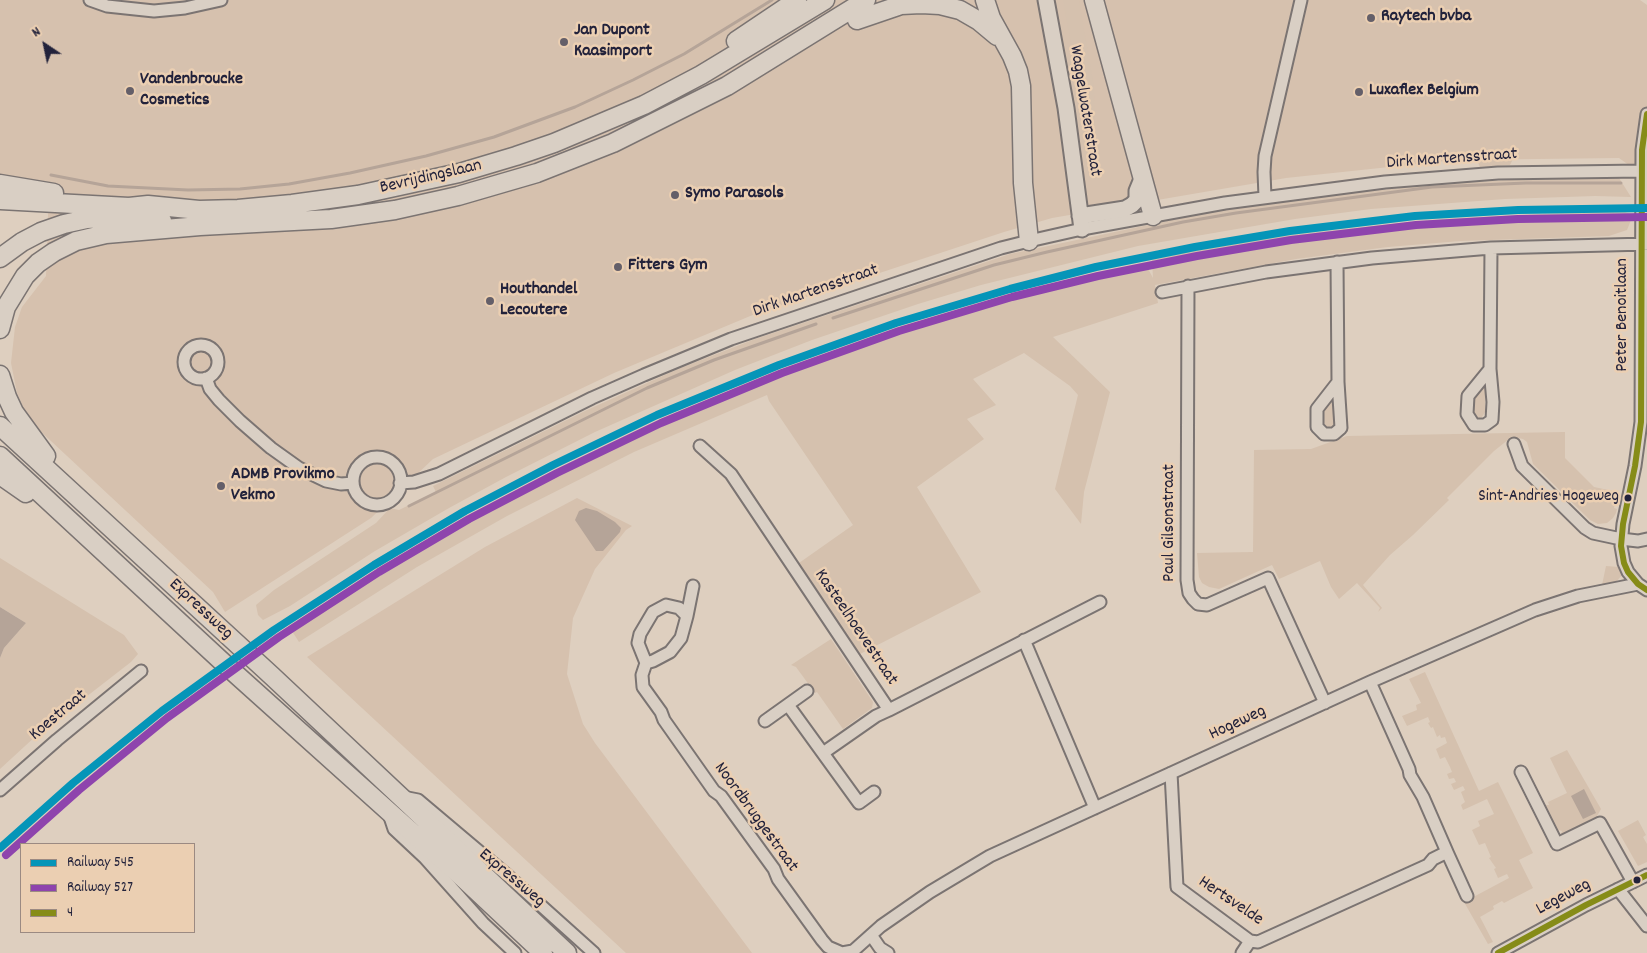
<!DOCTYPE html>
<html>
<head>
<meta charset="utf-8">
<style>
	body { margin:0 }
	#map { position:relative; width:1647px; height:953px; overflow:hidden; background:#decfbf; font-family:Dekko,sans-serif }
	canvas { display:block }
	.legend { position:absolute; left:20px; top:843px; width:175px; height:90px; box-sizing:border-box; background:#ebcfb2; border:1px solid #9b8a82; margin:0; padding:6px 9px; list-style:none; font-size:15px; color:#22223b }
	.legend li { display:flex; align-items:center; gap:10px; height:25px }
	.legend b { width:25px; border:1px solid #9b8a82 }
	.north { position:absolute; left:20px; top:20px; width:50px; height:50px; -webkit-text-stroke:4px #ebcfb2; paint-order:stroke; rotate:326deg; font-size:14px; font-weight:700; line-height:20px; text-align:center; color:#22223b }
	.north::after { content:''; display:block; margin:auto; width:18px; height:22px; background:#22223b; clip-path:polygon(50% 0,100% 100%,50% 72%,0 100%) }
</style>
</head>
<body>
<div id="map">
<canvas width="1647" height="953"></canvas>
<ul class="legend">
<li><b style="height:6px;background:#0595b8"></b>Railway 545</li>
<li><b style="height:6px;background:#8e44ad"></b>Railway 527</li>
<li><b style="height:6px;background:#868c18"></b>4</li>
</ul>
<div class="north">N</div>
</div>
<script>
const ctx = document.querySelector('canvas').getContext('2d');
ctx.lineJoin = 'round';
function fillPath(path, color) { ctx.fillStyle = color; ctx.fill(path, 'evenodd'); }
const poly = rows => new Path2D(rows.map(r => 'M' + r).join(''));
function stroke(path, color, width, dash) { ctx.strokeStyle = color; ctx.lineWidth = width; ctx.lineCap = dash ? 'butt' : 'round'; ctx.setLineDash(dash || []); ctx.stroke(path); }
function drawText(font, color, halo, rows, align = 'center') {
  ctx.font = font + ' Dekko,sans-serif'; ctx.lineWidth = 5; ctx.setLineDash([]); ctx.textBaseline = 'middle'; ctx.strokeStyle = halo; ctx.fillStyle = color; for (const [text, x, y, turn = 0] of rows) {
    ctx.save(); ctx.translate(x, y); ctx.rotate((+turn || 0) * Math.PI / 180); ctx.textAlign = isNaN(turn) ? turn : align; if (halo) ctx.strokeText(text, 0, 0); ctx.fillText(text, 0, 0); ctx.restore();
  }
}
const built = poly([
	[0,0,1640,0,1647,5,1647,178,1619,158,1455,160,1286,178,1052,218,1004,232,755,314,614,373,433,459,371,518,225,612,213,592,37,428,25,411,17,393,11,363,15,327,22,307,46,276,49,185,0,174],
	[577,498,632,526,626,530,595,569,573,618,567,674,583,724,595,743,752,953,626,953,307,657,485,547]
]);
const green = poly([
	[1063,0,1079,0,1094,88,1095,148,1090,148],
	[1509,153,1514,157,1510,165,1480,167,1476,158,1479,154],
	[1619,178,1631,197,1595,196,1505,199,1371,209,1295,219,1138,246,981,285,918,304,812,340,735,370,595,432,506,477,449,508,375,551,290,606,263,620,258,615,256,605,274,590,376,523,390,508,399,510,436,492,433,486,587,410,678,369,755,339,1010,254,1210,212,1348,193,1442,184,1509,180],
	[1580,212,1625,212,1633,215,1627,230,1609,236,1461,241,1388,247,1296,259,1155,285,1158,303,1053,337,1110,392,1084,492,1081,524,1055,489,1078,395,1070,386,1024,353,973,379,996,405,967,419,984,439,917,487,981,592,860,654,799,563,853,525,769,401,767,395,634,452,507,516,417,567,299,642,290,628,437,536,499,501,592,454,661,422,747,386,818,358,898,331,1012,296,1124,269,1146,265,1153,278,1152,260,1188,252,1284,236,1381,225,1443,219],
	[1482,385,1485,386,1485,412,1482,417,1477,418,1473,411,1473,399],
	[1333,396,1334,398,1334,425,1327,428,1323,425,1322,410],
	[1565,432,1565,458,1594,487,1618,492,1614,508,1617,509,1616,513,1613,518,1607,523,1598,524,1590,520,1533,464,1527,442,1523,439,1514,437,1509,439,1494,451,1447,498,1449,500,1413,535,1390,555,1363,585,1382,608,1378,612,1380,608,1357,583,1339,599,1331,587,1320,561,1279,579,1272,565,1219,589,1209,587,1202,583,1199,577,1197,553,1253,552,1254,450,1311,449,1347,436],
	[0,558,124,635,138,654,131,662,37,735,0,769,0,658,4,648,26,623,0,607],
	[1606,566,1619,567,1622,575,1616,582,1602,585],
	[831,639,873,702,872,708,843,729,817,692,815,693,796,667,791,665],
	[1425,672,1479,791,1498,782,1533,853,1519,860,1533,888,1504,903,1502,901,1493,906,1494,909,1480,917,1493,942,1488,944,1464,902,1509,878,1507,874,1498,878,1494,869,1496,868,1489,858,1491,857,1485,843,1479,845,1472,830,1480,826,1478,821,1494,814,1487,799,1463,810,1461,805,1465,802,1461,792,1465,790,1463,786,1454,790,1451,784,1456,782,1454,778,1449,779,1447,774,1452,772,1450,767,1445,757,1440,759,1436,749,1447,743,1445,737,1441,738,1440,735,1437,737,1433,727,1431,728,1428,723,1430,722,1428,717,1407,726,1402,716,1417,710,1416,705,1421,703,1409,679],
	[1567,750,1601,809,1596,818,1563,834,1561,834,1562,831,1559,830,1558,833,1542,805,1549,805,1548,802,1567,793,1550,758],
	[1638,820,1646,835,1643,837,1647,844,1647,862,1638,866,1618,831]
]);
const water = poly([
	[586,508,597,511,615,522,621,528,620,532,603,551,596,551,575,520,579,511],
	[0,607,26,623,4,648,0,658],
	[1584,789,1596,813,1583,819,1571,796]
]);
const stream = poly([
	[51,175,108,186,188,190,240,189,289,184,350,173,426,156,494,137,575,107,633,80,684,54,772,0],
	[833,318,994,265,1047,252,1183,222,1236,213,1432,187,1526,183,1621,183],
	[409,506,647,388,714,360,816,324]
]);
const minor = poly([
	[90,0,107,6,154,11,185,8,221,0],
	[1647,114,1642,150,1641,422,1635,466,1623,524,1621,546,1624,563,1628,572,1638,584,1647,590],
	[1265,197,1264,172,1265,156,1301,0],
	[1337,262,1338,382,1341,428,1334,434,1324,434,1317,427,1317,409,1338,382],
	[1188,286,1187,580,1189,593,1193,599,1198,604,1207,605,1268,578,1325,703],
	[1162,292,1266,272,1372,258,1491,248,1647,244],
	'184 362a17 17 0 1 1 34 0a17 17 0 1 1-34 0Z',
	[1490,369,1493,402,1492,420,1485,425,1474,425,1467,414,1468,396,1490,369,1491,248],
	[206,378,210,389,219,400,240,421,271,448,299,468,326,481,341,484,353,483],
	[1514,444,1522,466,1585,528,1593,533,1621,539,1638,541,1647,539],
	[700,446,731,474,889,710,1100,602],
	'353 481a24 24 0 1 1 48 0a24 24 0 1 1-48 0Z',
	[400,483,414,482,439,474,592,398,644,375,731,339,1001,248,1029,241,1082,229,1225,203,1385,182,1498,173,1641,171],
	[687,616,693,586],
	[1024,640,1095,808],
	[646,663,653,661,670,652,681,638,687,616,679,608,666,605,653,612,640,634,638,643,646,663,642,675,643,687,661,712,664,720,714,791,721,796,774,869,778,879,822,940,828,947,842,953,853,951,881,926,930,892,990,856,1370,682,1535,610,1578,596,1638,584],
	[788,705,859,803,874,792],
	[765,721,807,691],
	[823,753,876,716,889,710],
	[1521,772,1557,844,1600,823,1633,882],
	[1171,773,1177,887,1250,941,1258,942,1428,865,1433,859,1447,852,1423,797,1410,775,1409,769,1370,682],
	[0,790,57,740,141,671],
	[403,797,418,800,507,875,594,953],
	[389,814,394,829,425,858,483,923,515,953],
	[1447,852,1467,896],
	[1618,889,1647,926],
	[871,935,880,948,888,953],
	[1242,953,1250,941],
	[1498,953,1586,905,1647,875]
]);
const major = poly([
	[1046,0,1066,108,1082,229],
	[1080,216,1125,209,1132,205,1137,200,1137,191,1142,179]
]);
const highway = poly([
	[985,0,991,18,1012,56,1018,71,1021,86,1023,183,1029,241],
	[1094,0,1153,216],
	[857,20,901,5,921,4,940,5,960,10,979,21,997,36],
	[736,41,797,0],
	[0,184,54,193],
	[0,200,129,207,148,205,199,210,238,209,292,204,358,195,459,173,516,156,554,143,644,105,701,75,825,0],
	[0,258,22,242,41,232,64,224,87,219,101,218,134,219,162,221],
	[0,329,6,307,25,276,38,263,54,252,76,241,106,234,200,226,331,219,395,210,458,196,537,173,613,143,727,86,866,0],
	[0,375,7,397,14,412,46,456],
	[0,426,272,676,567,953],
	[0,456,229,668,464,879,543,953],
	[0,475,26,493]
]);
const bus1 = poly([
	[1647,114,1642,150,1641,422,1635,466,1623,524,1621,546,1624,563,1628,572,1638,584,1647,590],
	[1498,953,1586,905,1647,875]
]);
const rail1 = poly([
	[0,848,73,783,162,711,274,630,374,565,465,511,553,465,657,415,779,365,896,323,1010,289,1096,267,1195,247,1290,231,1415,216,1518,210,1647,208]
]);
const rail2 = poly([
	[6,855,79,790,167,718,279,637,379,572,469,519,557,473,661,423,782,373,899,331,1012,297,1098,276,1197,256,1291,240,1416,225,1518,219,1647,217]
]);
const markers = [
	[1371,18,5,"#645f69"],
	[564,42,5,"#645f69"],
	[130,91,5,"#645f69"],
	[1359,92,5,"#645f69"],
	[675,195,5,"#645f69"],
	[618,267,5,"#645f69"],
	[490,301,5,"#645f69"],
	[221,486,5,"#645f69"],
	[1628,498,4.5,"#22223b"],
	[1637,880,4.5,"#22223b"]
];
const busNames = [
	["Sint-Andries Hogeweg",1619,498]
];
const poiNames = [
	["Raytech bvba",1381,18],
	["Jan Dupont",574,32],
	["Kaasimport",574,53],
	["Vandenbroucke",140,81],
	["Cosmetics",140,102],
	["Luxaflex Belgium",1369,92],
	["Symo Parasols",685,195],
	["Fitters Gym",628,267],
	["Houthandel",500,291],
	["Lecoutere",500,312],
	["ADMB Provikmo",231,476],
	["Vekmo",231,497]
];
const streetNames = [
	["Waggelwaterstraat",1084,111,81],
	["Dirk Martensstraat",1452,160,-4],
	["Bevrijdingslaan",431,178,-13],
	["Dirk Martensstraat",816,292,-19],
	["Peter Benoitlaan",1624,315,-90],
	["Paul Gilsonstraat",1171,523,-90],
	["Expressweg",200,610,43],
	["Kasteelhoevestraat",855,628,56],
	["Koestraat",59,716,-40],
	["Hogeweg",1238,724,-25],
	["Noordbruggestraat",755,818,54],
	["Expressweg",511,879,40],
	["Legeweg",1564,898,-28],
	["Hertsvelde",1230,902,34]
];
fillPath(built, '#d6c1ae');
fillPath(green, '#d5c1ae');
fillPath(water, '#b5a498');
stroke(stream, '#b5a498', 3);
stroke(minor, '#7b7472', 15);
stroke(major, '#7b7472', 19);
stroke(highway, '#7b7472', 21);
stroke(minor, '#d9cfc4', 11);
stroke(major, '#d9cfc4', 15);
stroke(highway, '#d9cfc4', 18);
stroke(bus1, '#868c18', 6);
stroke(rail1, '#0595b8', 8);
stroke(rail2, '#8e44ad', 8);
for (const [x, y, r, color] of markers) { const dot = new Path2D(); dot.arc(x, y, r, 0, 2 * Math.PI); ctx.fillStyle = color; ctx.fill(dot); stroke(dot, '#ebcfb2', 2); }
drawText('17px', '#22223b', '#ebcfb2', busNames, 'right');
drawText('bold 18px', '#22223b', '#ebcfb2', poiNames, 'left');
drawText('18px', '#22223b', '#ebcfb2', streetNames);
</script>
</body>
</html>
